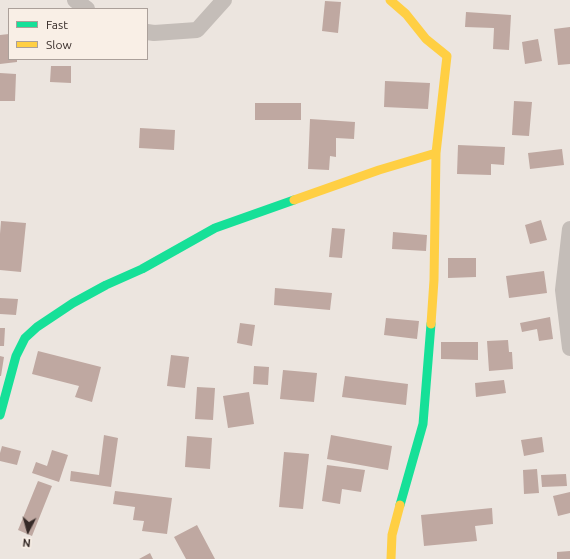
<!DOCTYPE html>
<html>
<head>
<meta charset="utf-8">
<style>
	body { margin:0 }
	#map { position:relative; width:570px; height:559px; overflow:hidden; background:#ece5df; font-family:Ubuntu,sans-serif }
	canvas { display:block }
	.legend { position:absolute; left:8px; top:8px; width:140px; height:52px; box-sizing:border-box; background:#f9efe6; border:1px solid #aba09a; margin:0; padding:5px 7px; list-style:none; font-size:12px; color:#352a27 }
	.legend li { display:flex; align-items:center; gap:8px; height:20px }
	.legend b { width:20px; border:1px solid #aba09a }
	.north { position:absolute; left:8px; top:511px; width:40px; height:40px; -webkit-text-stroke:3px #f9efe6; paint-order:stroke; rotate:186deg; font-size:11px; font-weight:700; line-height:16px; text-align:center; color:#352a27 }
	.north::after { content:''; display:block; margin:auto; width:14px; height:18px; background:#352a27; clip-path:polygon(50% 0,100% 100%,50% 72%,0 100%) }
</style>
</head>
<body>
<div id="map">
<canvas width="570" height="559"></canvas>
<ul class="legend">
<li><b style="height:5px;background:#16e098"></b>Fast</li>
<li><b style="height:5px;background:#ffcf43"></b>Slow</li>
</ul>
<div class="north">N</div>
</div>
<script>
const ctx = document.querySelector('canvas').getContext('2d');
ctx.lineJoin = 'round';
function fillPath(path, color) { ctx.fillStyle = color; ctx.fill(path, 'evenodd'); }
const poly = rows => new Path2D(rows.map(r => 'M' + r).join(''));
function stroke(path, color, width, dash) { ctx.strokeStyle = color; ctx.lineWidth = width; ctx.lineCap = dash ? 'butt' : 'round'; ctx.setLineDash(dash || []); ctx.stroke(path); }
const building = poly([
	[325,1,341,2,338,33,322,31],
	[466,12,511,15,509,50,493,49,494,28,465,27],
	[570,27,570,64,558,65,554,29],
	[9,34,9,59,17,59,17,62,0,64,0,35],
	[538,39,542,61,525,64,522,42],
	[51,66,71,66,71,83,50,82],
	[0,73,16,74,15,101,0,101],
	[385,81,430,83,428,109,384,107],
	[514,101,532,102,529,136,512,135],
	[255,103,301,103,301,120,255,120],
	[310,119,355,122,354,139,336,138,336,157,330,156,329,170,308,169],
	[140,128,175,130,174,150,139,148],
	[458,145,505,147,504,165,491,164,491,175,457,174],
	[562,149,564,165,530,169,528,153],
	[541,220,547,240,530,244,525,225],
	[1,221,26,223,21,272,0,270,0,234],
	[332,228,345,229,342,258,329,257],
	[393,232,427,235,426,251,392,249],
	[448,258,476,258,476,277,448,278],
	[544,271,547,293,509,298,506,276],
	[275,288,332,293,330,310,274,305],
	[0,298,18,299,16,315,0,314],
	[550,317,553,339,539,341,537,329,522,332,520,323],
	[386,318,419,321,417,339,384,335],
	[240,323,255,325,252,346,237,343],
	[0,328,5,328,4,346,0,346],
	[508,340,509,352,512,352,513,369,489,371,487,341],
	[441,342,478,342,478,360,441,359],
	[38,351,101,367,92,402,75,397,79,386,32,374],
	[171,355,189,357,185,388,167,386],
	[0,356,4,357,1,376,0,376],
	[254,366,269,367,268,385,253,384],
	[283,370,317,373,314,402,280,399],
	[345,376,408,384,406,405,342,397],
	[504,380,506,393,476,397,475,383],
	[197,387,215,388,213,420,195,419],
	[249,392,254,424,228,428,223,396],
	[104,435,118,438,111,487,70,481,71,471,99,475],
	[331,435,392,446,388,470,327,459],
	[187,436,212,438,210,469,185,467],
	[542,437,544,452,524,456,521,440],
	[2,446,21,451,17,465,0,461,0,453],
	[52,450,68,455,59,482,32,473,36,462,47,466],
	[284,452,309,454,303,509,279,507],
	[327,465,365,470,361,492,342,489,340,504,322,501],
	[537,469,539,493,524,494,523,470],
	[566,474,567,486,542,487,541,475],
	[38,481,52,486,32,536,18,530],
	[115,491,172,498,167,534,142,531,144,521,133,520,135,507,113,504],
	[570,492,570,513,558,516,553,496],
	[492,508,493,524,475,526,477,541,424,546,421,515],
	[197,525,215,559,186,559,174,537],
	[570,551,570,559,557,559,557,552],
	[150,553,153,559,139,559]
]);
const street = poly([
	[75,0,87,9],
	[147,32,154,33,197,30,224,0],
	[570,229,563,290,570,348]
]);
const fast = poly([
	[0,415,16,356,25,338,37,327,73,303,106,285,142,269,215,228,294,200],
	[400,505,423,424,431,324]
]);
const slow = poly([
	[390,0,406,14,426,39,447,56,436,153,434,280,431,324],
	[294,200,379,170,436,153],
	[391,559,392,535,400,505]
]);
fillPath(building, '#bfa8a1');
stroke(street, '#c4bdb8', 16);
stroke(fast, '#16e098', 9);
stroke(slow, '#ffcf43', 9);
</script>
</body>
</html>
